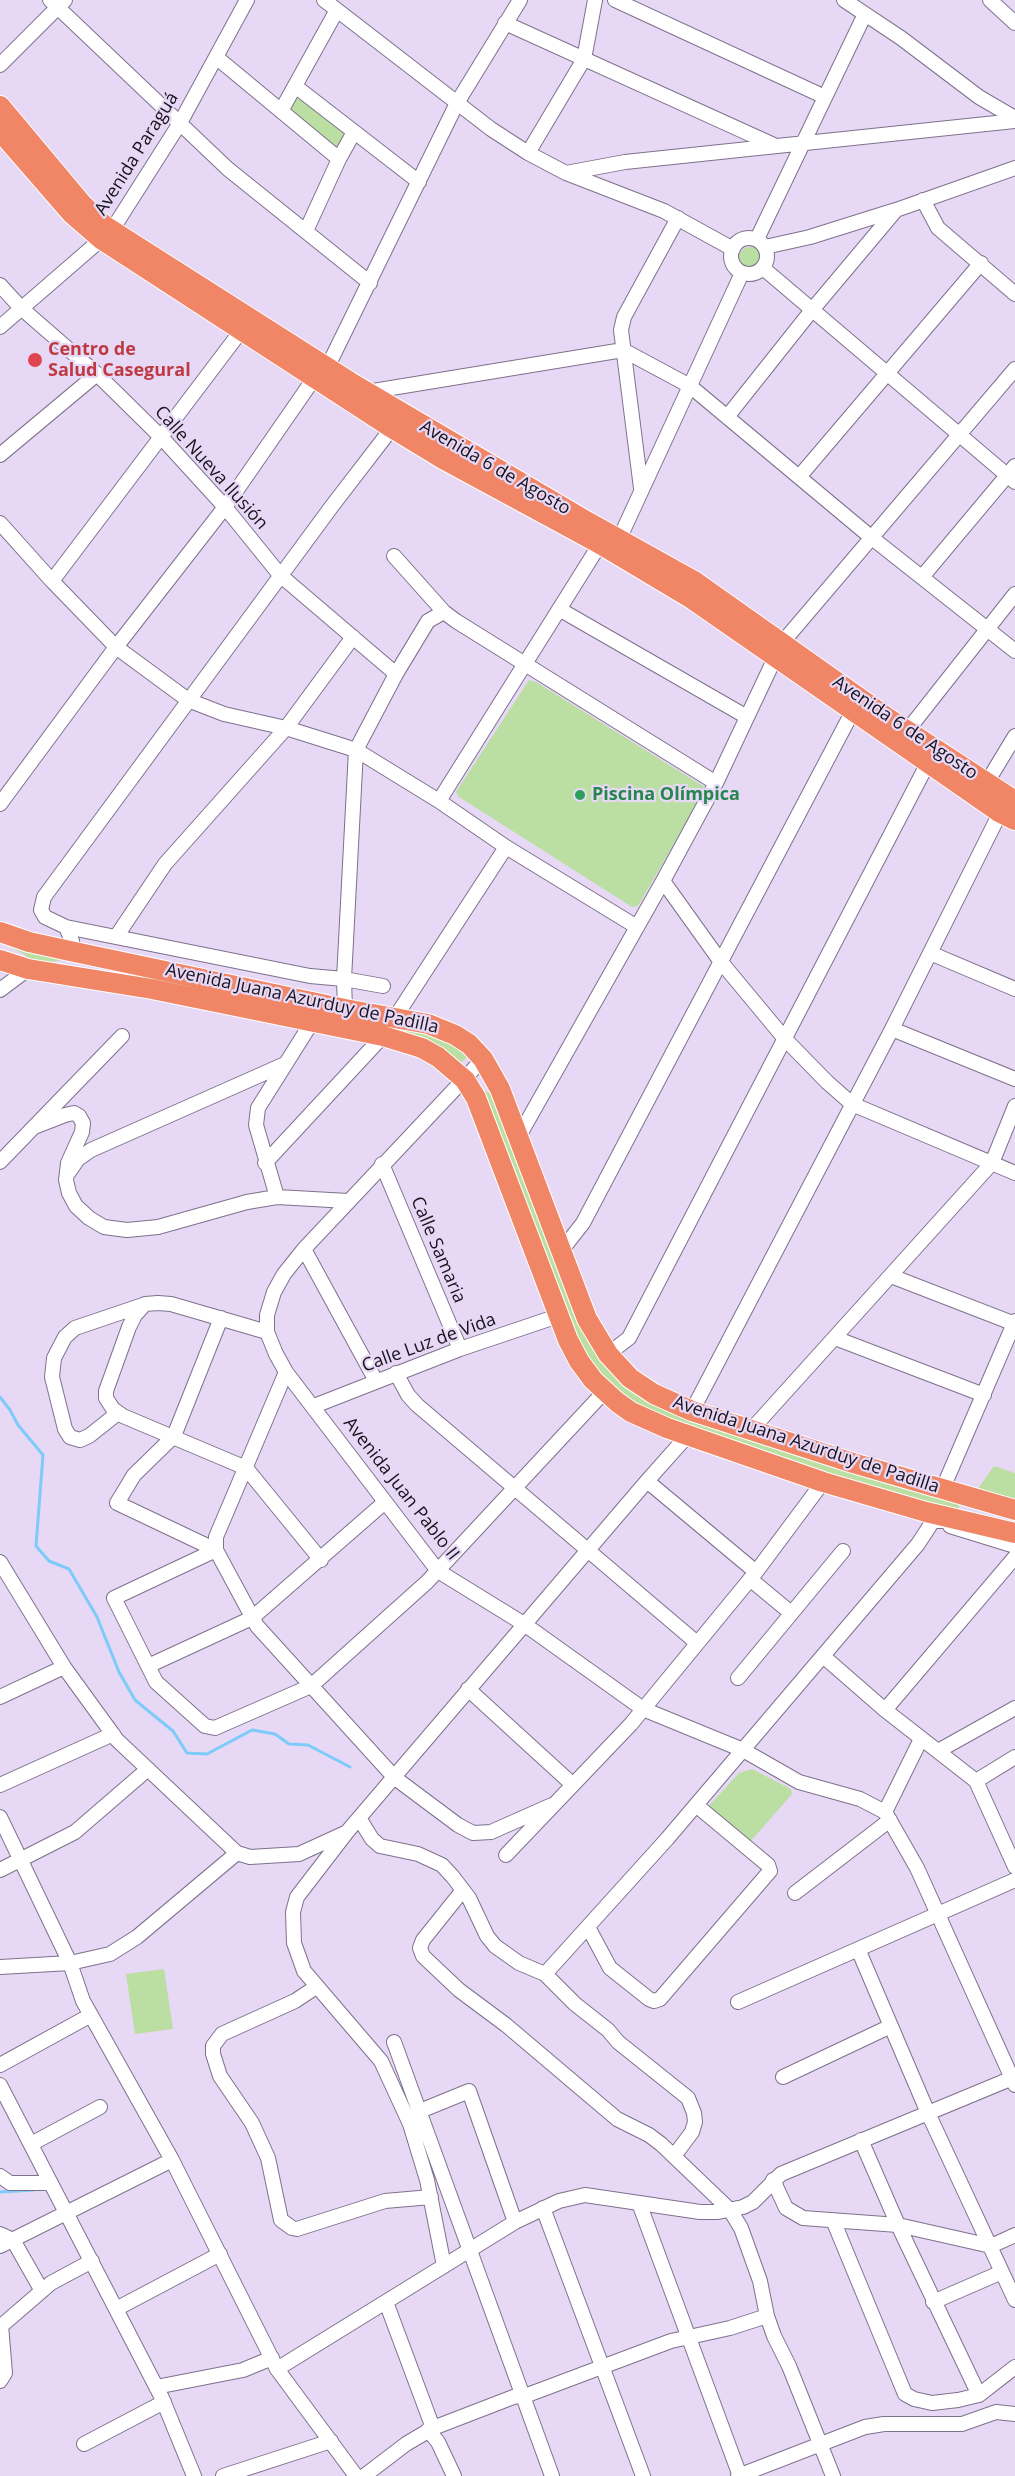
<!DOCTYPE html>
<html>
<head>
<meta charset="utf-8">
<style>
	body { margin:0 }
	canvas { display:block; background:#e7d8f6 }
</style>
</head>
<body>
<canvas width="1015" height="2476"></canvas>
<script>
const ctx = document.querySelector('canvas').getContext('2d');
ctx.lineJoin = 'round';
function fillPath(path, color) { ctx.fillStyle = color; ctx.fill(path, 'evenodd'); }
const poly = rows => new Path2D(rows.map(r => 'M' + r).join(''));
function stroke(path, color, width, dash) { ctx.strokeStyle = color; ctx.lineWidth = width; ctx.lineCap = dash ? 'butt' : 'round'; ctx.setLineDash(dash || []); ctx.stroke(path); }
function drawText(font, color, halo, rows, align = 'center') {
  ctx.font = font + ' "Open Sans",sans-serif'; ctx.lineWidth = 4.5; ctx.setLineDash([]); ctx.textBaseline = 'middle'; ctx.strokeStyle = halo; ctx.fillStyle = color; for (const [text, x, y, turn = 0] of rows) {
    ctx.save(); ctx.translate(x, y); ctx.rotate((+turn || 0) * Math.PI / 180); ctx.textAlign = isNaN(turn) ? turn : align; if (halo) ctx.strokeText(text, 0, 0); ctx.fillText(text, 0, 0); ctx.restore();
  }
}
const green = poly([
	[297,96,345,134,337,150,289,111],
	'739 258a11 11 0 1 1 22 0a11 11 0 1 1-22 0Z',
	[529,680,536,682,703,786,705,790,638,906,632,907,459,797,456,792],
	[0,942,74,961,63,960,41,963,30,961,24,954],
	[404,1028,433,1033,466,1052,467,1057,463,1061,456,1062,403,1033],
	[482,1091,493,1093,534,1199,630,1385,961,1501,958,1510,871,1488,672,1421,624,1396,604,1381,585,1358],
	[994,1466,1015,1473,1015,1499,977,1490],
	[752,1769,791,1789,792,1794,749,1843,707,1808,739,1773],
	[164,1969,173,2029,135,2034,126,1974]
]);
const stream = poly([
	[0,1397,10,1410,18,1425,43,1455,36,1546,49,1561,69,1569,97,1617,119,1672,135,1700,173,1731,187,1753,207,1754,252,1730,275,1734,289,1744,308,1745,350,1767],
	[0,2192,34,2190]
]);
const minor = poly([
	[50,0,228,169,370,283],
	[324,0,491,129,528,153,566,173,664,211,733,249],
	[615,0,825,97],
	[844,0,901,38,979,97,1015,118],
	[990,0,1015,23],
	[505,23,774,145],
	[216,57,339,159,306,231],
	[0,65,65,0],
	[295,86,419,182],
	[281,111,337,10],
	[528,153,584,59,595,0],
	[339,159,354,132],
	[566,173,625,162,1015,121],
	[923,200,938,228,1015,294],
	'731 256a18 18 0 1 1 36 0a18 18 0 1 1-36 0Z',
	[757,239,865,14],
	[765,247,810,237,896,210,1015,168],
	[763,268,1015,482],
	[0,285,21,308,97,374,162,438,225,507,280,575,396,674],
	[0,327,112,230,180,123,247,0],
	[367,392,623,350,690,386,872,538,1015,651],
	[727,417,812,310,896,210],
	[0,455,97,374],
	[799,477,981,263],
	[641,488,621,330,624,317,678,218],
	[0,523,52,581,116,647,188,700,224,714,286,728,356,750,439,801,506,847,637,927],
	[616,546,742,273],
	[394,556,444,612,456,621,716,783],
	[922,577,1015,466],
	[52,581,241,331],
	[559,609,747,717],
	[907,731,1015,594],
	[986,784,1015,736],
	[439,801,600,544],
	[0,804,116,647,225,507,315,377,327,368,457,103,520,0],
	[663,881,721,962,785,1039,827,1082,852,1104,1015,1173],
	[66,927,310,976,344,979,383,986],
	[116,937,165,864,286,728,353,637],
	[70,951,72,941,66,927,45,917,41,910,44,897,332,506,392,428],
	[930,953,1015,989],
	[0,990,28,969],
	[345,1009,344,979,356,750,396,674,428,621,444,612],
	[892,1029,1015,1079],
	[483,1059,304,1249,284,1274,274,1292,267,1315,267,1332,276,1354,286,1372,438,1571,524,1624,643,1709,743,1750,799,1782,860,1799,885,1812],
	[34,1127,65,1115,74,1113,79,1116,83,1123,82,1132,68,1163,66,1180,69,1193,76,1206,89,1218,104,1227,127,1230,158,1227,247,1202,277,1197,348,1201],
	[519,1136,663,881,716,783,782,643,1015,369],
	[0,1162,122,1036],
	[265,1163,383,1036,506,847],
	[382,1164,460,1349],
	[69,1172,78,1159,91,1150,285,1064],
	[277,1197,256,1125,258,1108,312,1022],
	[304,1249,376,1381],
	[561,1251,583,1223,856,705],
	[891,1276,1015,1324],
	[267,1332,171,1304,158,1303,145,1304,135,1315,129,1327,106,1391,106,1398,113,1409,123,1416,246,1468,321,1560],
	[835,1338,984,1395],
	[608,1354,629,1338,931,757],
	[286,1372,216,1537,216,1550,257,1626,395,1778,458,1825,473,1833,491,1832,552,1805],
	[396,1373,408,1395,417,1405,697,1643],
	[314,1406,460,1349,558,1316],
	[692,1411,892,1029,1004,805],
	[118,1413,89,1436,80,1440,70,1437,65,1429,52,1377,54,1358,65,1337,75,1328,143,1305],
	[752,1429,992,1163,1015,1106],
	[647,1481,756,1572],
	[943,1488,1015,1321],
	[950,1526,1015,1546],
	[216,1550,114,1598,156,1682,205,1726,215,1728,311,1686,427,1582,605,1391],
	[216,1550,117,1503,134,1475,174,1436,221,1318],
	[0,1562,64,1667,117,1740,237,1853,250,1857,299,1854,345,1833],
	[750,1579,791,1613],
	[823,1656,885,1710,976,1781,1015,1867],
	[148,1666,252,1618,385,1502],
	[738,1678,843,1551],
	[468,1689,572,1784],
	[0,1697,64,1667],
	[885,1710,1015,1557],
	[921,1739,885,1812,917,1868,1015,2085],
	[938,1751,1015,1708],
	[976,1781,1015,1757],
	[0,1785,113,1734],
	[0,1817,70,1963,83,2001,172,2160,277,2369,356,2476],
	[359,1818,372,1839,380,1846,418,1854,442,1865,453,1877,469,1898,487,1936,495,1946,519,1963,545,1974,575,2004,608,2030,618,2042,688,2098,694,2113,695,2122,692,2132,674,2156],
	[506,1855,631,1724,756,1572,823,1482],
	[0,1870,75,1832,148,1769],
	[463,1890,423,1940,420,1948,423,1956,459,1990,506,2025,617,2119,649,2135,661,2144,730,2210,741,2228,760,2281,767,2316,774,2336,789,2366,833,2476],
	[795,1893,890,1820],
	[588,1927,610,1968,649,1999,654,2001,660,1999,770,1871,768,1865,696,1805],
	[858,1949,928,2113,1015,2300],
	[0,1967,70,1963,110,1954,137,1937,237,1853],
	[545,1974,667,1839,918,1544,933,1521,947,1521],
	[316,1987,295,2001,222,2034,213,2046,213,2054,220,2076,252,2123,268,2158,281,2220,292,2228,297,2229,385,2201,431,2197],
	[738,2002,1015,1880],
	[394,2042,552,2476],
	[0,2065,91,2015],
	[783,2077,891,2026],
	[0,2085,162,2398,194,2476],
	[420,2111,469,2091,515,2222],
	[861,2140,898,2225,979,2395],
	[31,2144,100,2107],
	[0,2176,10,2183,51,2183],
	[773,2180,786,2208,803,2218,898,2225,991,2246,1015,2235],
	[639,2203,740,2476],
	[543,2208,643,2476],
	[833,2220,905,2394,914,2399,932,2403,958,2400,979,2395,1015,2367],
	[0,2234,13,2240,42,2291],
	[0,2246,172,2160],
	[444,2266,427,2180,410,2124,381,2061,304,1971,294,1943,293,1912,297,1897,347,1832,647,1481,688,1435],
	[386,2302,433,2428],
	[933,2302,1002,2272],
	[116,2309,220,2254],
	[0,2327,51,2283,92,2261],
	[277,2369,515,2222,559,2201,585,2195,700,2212,718,2212,743,2207,753,2202,781,2174,1015,2077],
	[0,2381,5,2373,1,2325],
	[156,2387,243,2370,272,2358],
	[428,2430,438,2442,454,2476],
	[84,2444,164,2402],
	[223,2476,331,2441],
	[364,2476,406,2444,433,2428,516,2396,522,2397,671,2341,730,2328,767,2316],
	[738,2476,865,2427,884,2424,962,2424,996,2412,1015,2414]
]);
const highway = poly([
	[0,106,82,204,105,226,350,382,588,522,694,581,889,719,1015,801],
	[0,131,72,214,101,239,392,428,443,459,600,544,692,599,999,812,1015,820],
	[0,932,29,942,70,951,345,1009,428,1024,455,1035,469,1044,483,1059,500,1089,587,1319,608,1354,630,1378,654,1394,692,1411,853,1463,1015,1510],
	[0,960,28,969,152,989,383,1036,422,1048,438,1057,465,1080,476,1098,568,1340,579,1361,593,1380,617,1402,631,1412,667,1428,823,1482,926,1512,1015,1533]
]);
const markers = [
	[35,360,8,"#e0444e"],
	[580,795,6,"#2e9e5b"]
];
const streetNames = [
	["Avenida Paraguá",137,154,-58],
	["Calle Nueva Ilusión",211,468,48],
	["Avenida 6 de Agosto",495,468,30],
	["Avenida 6 de Agosto",905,728,34],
	["Avenida Juana Azurduy de Padilla",302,999,12],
	["Calle Samaria",438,1250,67],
	["Calle Luz de Vida",429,1343,-20],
	["Avenida Juana Azurduy de Padilla",806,1445,18],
	["Avenida Juan Pablo II",401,1489,52]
];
const healthNames = [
	["Centro de",48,350],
	["Salud Casegural",48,371]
];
const leisureNames = [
	["Piscina Olímpica",592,795]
];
fillPath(green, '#bbdfa3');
stroke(stream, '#7dcbf8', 3);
stroke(minor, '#7f718c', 16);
stroke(highway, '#fff', 22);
stroke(minor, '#fff', 14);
stroke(highway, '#f08666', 20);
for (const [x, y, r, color] of markers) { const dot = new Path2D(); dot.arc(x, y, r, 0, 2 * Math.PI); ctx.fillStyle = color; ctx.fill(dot); stroke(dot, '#e7d8f6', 2); }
drawText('18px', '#18131d', '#e7d8f6', streetNames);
drawText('bold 18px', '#be3a42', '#e7d8f6', healthNames, 'left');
drawText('bold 18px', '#27864d', '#e7d8f6', leisureNames, 'left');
</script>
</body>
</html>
